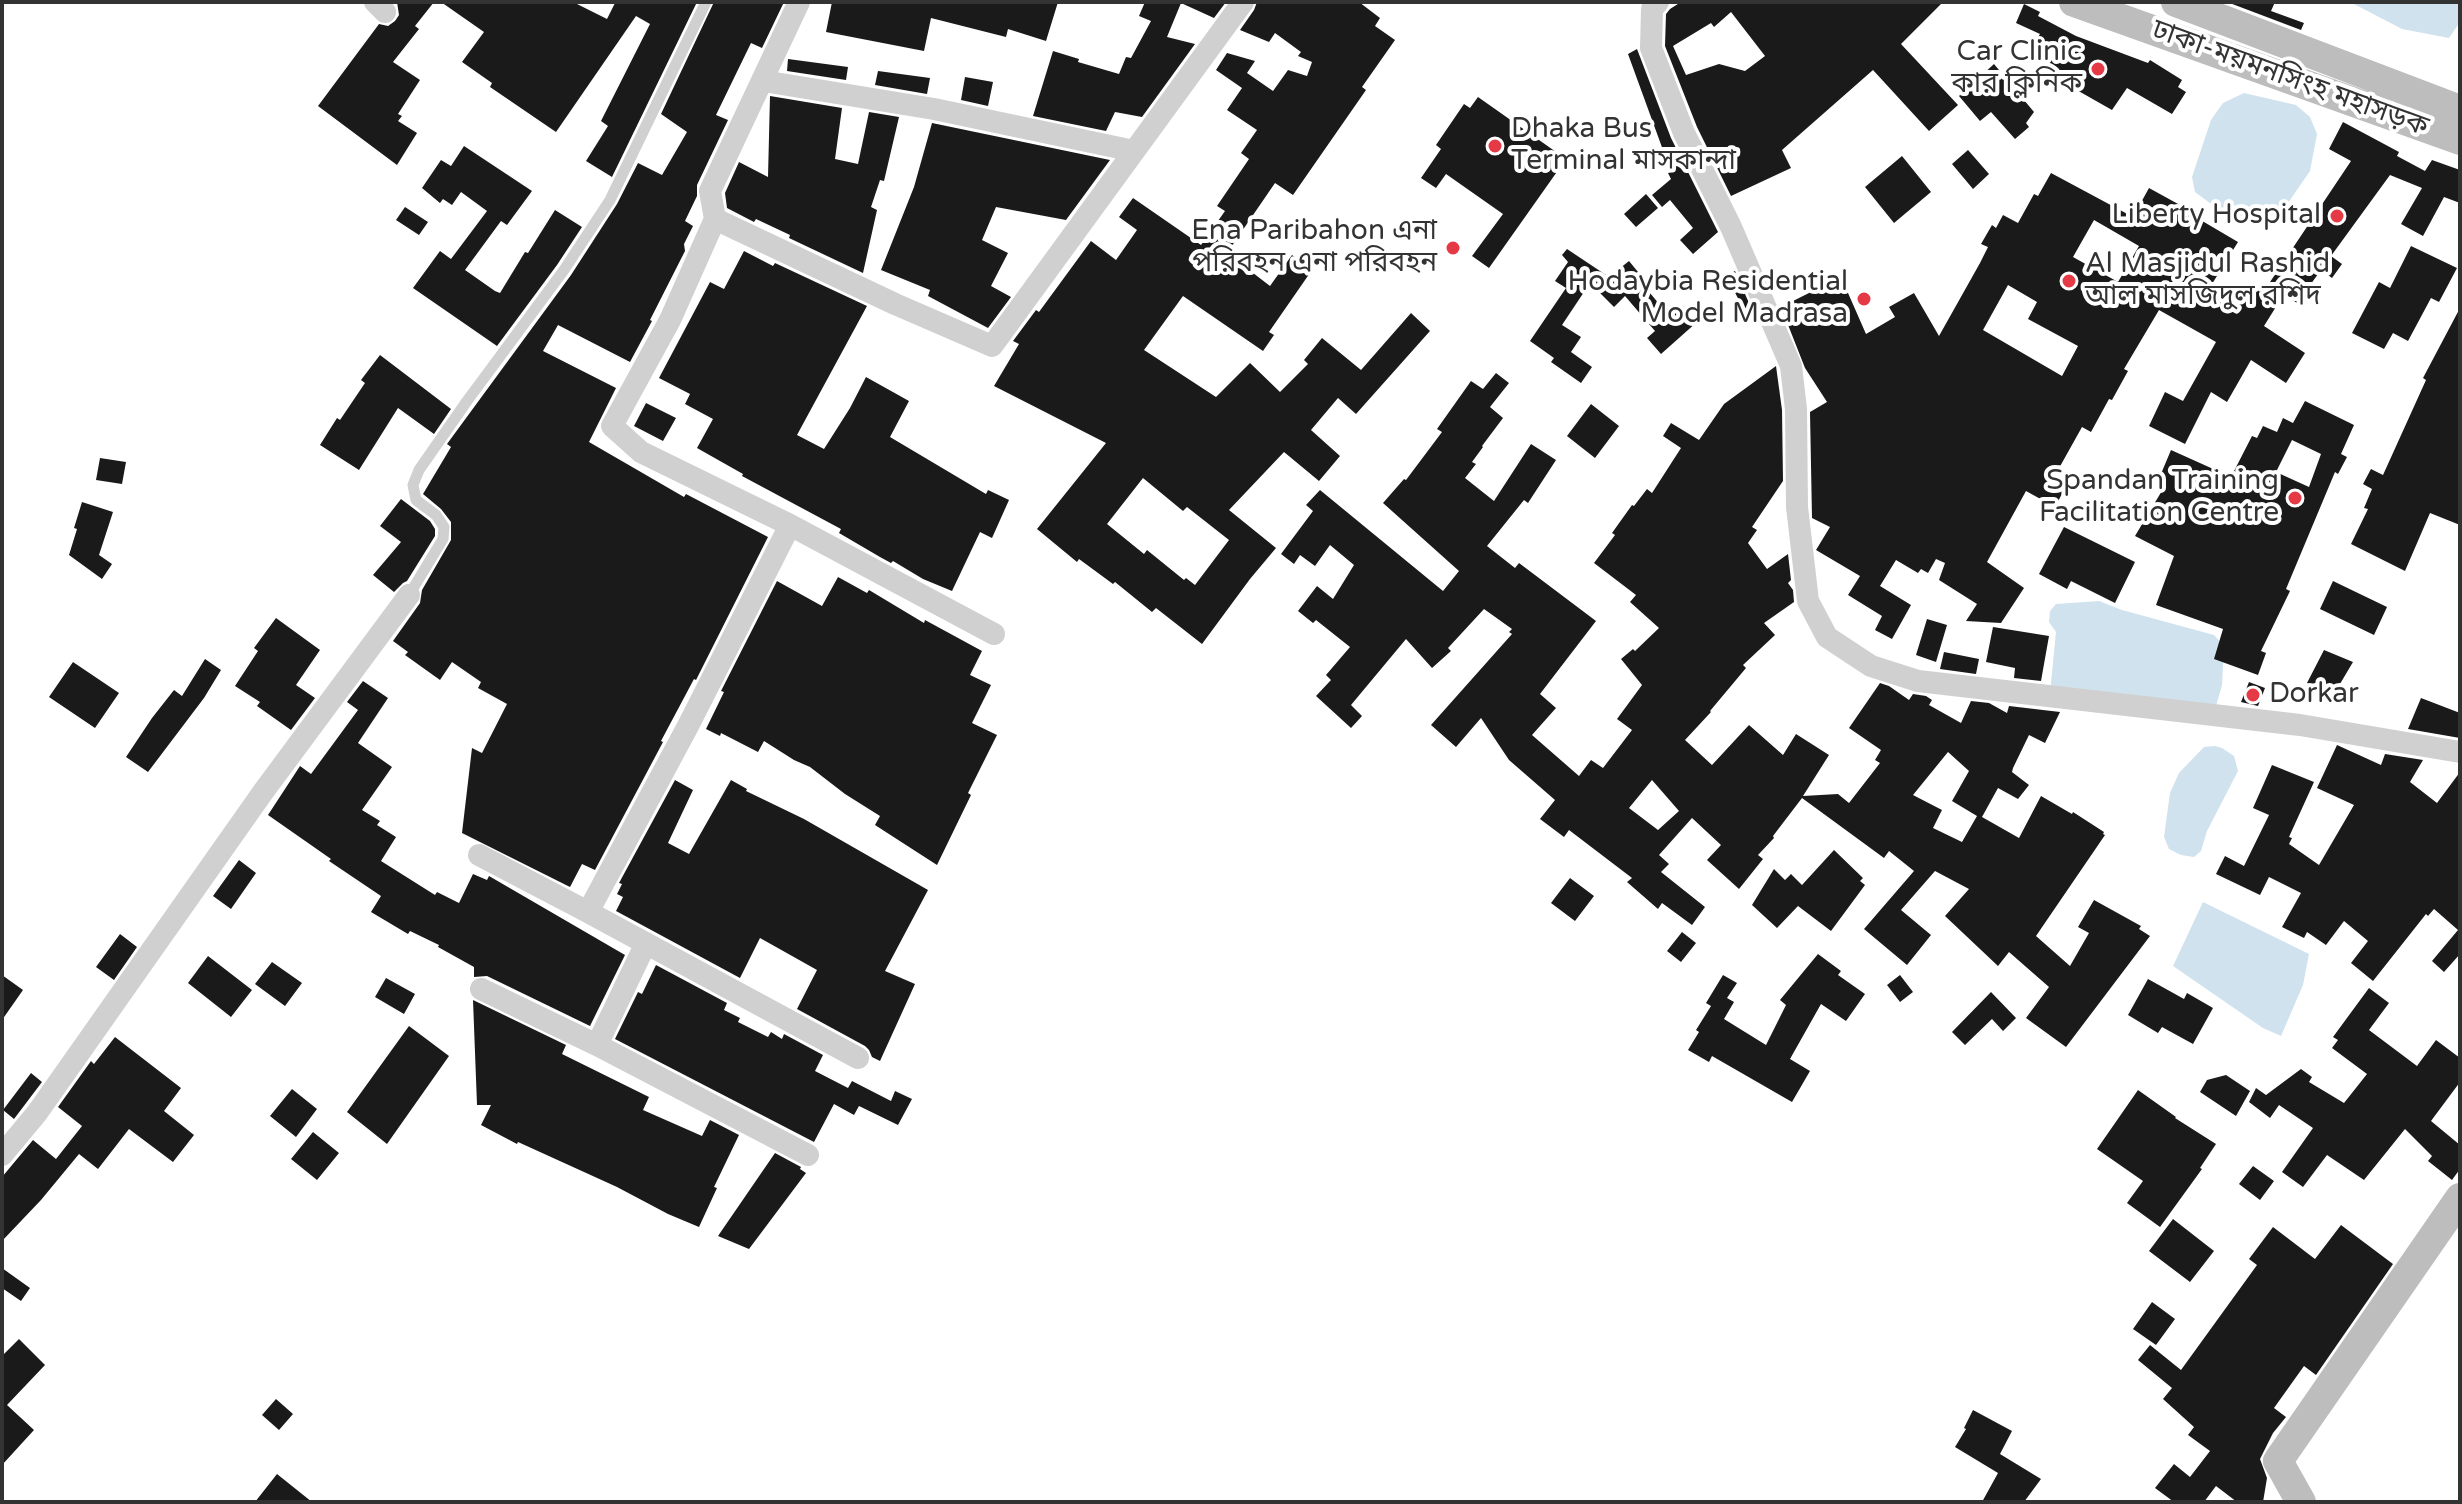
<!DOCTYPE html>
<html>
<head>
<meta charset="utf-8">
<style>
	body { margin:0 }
	#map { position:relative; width:2462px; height:1504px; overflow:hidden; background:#fff; font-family:"Varela Round",sans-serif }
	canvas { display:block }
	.frame { position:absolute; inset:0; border:4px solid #333; pointer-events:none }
</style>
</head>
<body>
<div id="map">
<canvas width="2462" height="1504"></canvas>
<div class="frame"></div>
</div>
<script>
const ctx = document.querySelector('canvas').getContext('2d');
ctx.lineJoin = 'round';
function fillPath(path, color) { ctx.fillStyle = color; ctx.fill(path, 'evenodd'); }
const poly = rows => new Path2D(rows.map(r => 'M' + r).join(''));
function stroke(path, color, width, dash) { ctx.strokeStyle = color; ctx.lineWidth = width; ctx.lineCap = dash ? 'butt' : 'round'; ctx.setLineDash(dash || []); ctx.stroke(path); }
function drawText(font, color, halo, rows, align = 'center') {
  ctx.font = font + ' "Varela Round","Noto Sans Bengali",sans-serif'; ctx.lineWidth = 8; ctx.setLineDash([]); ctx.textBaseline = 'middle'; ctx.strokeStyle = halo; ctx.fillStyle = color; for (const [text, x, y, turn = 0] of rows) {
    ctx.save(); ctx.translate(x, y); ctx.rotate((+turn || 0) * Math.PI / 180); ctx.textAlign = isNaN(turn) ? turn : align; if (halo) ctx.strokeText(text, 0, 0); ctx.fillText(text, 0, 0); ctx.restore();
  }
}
const water = poly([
	[2350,2,2460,2,2460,22,2449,38,2402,29],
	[2244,93,2296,105,2310,117,2317,134,2310,171,2288,203,2266,220,2242,220,2218,209,2195,192,2192,177,2211,120,2223,103],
	[2099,601,2122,610,2214,635,2224,646,2222,685,2216,706,2050,693,2056,632,2049,622,2050,611,2056,604],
	[2215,746,2222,748,2234,756,2238,771,2207,831,2201,851,2194,857,2181,855,2169,849,2164,837,2170,793,2179,773,2204,747],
	[2203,902,2309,954,2303,985,2281,1036,2263,1028,2173,966]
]);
const building = poly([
	[397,2,434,2,415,26,419,29,393,62,420,80,398,114,402,116,398,121,417,133,397,165,318,106,379,24,388,26,395,21,399,15],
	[441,2,573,2,607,19,615,3,613,2,697,2,612,177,586,161,608,126,601,121,650,24,636,16,556,132,490,87,492,83,462,62,484,32],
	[714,2,784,2,762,48,751,43,716,115,728,120,697,185,697,196,685,221,693,226,684,244,685,251,650,320,652,321,630,362,558,325,543,351,616,388,589,442,684,497,686,494,768,537,696,680,694,679,661,741,663,742,595,870,582,864,570,887,462,833,472,748,482,753,507,704,478,688,481,682,452,662,440,680,405,655,408,652,393,641,420,603,422,590,451,540,451,522,441,509,423,494,451,447,447,444,571,275,617,204,638,163,662,175,687,132,661,114],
	[832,2,1058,2,1046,41,1008,29,1006,37,931,18,924,51,826,32],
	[1145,2,1226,2,1214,18,1181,3,1167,37,1195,44,1142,117,1115,112,1106,131,1033,116,1053,51,1079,59,1078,62,1119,74,1126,57,1131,58,1151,21,1139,16],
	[1257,2,1359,2,1380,18,1375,26,1395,40,1362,87,1366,90,1293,195,1275,183,1227,253,1270,286,1292,255,1312,270,1269,332,1274,335,1263,351,1183,296,1144,350,1216,397,1250,363,1280,392,1308,364,1304,360,1322,338,1361,370,1411,313,1430,331,1356,414,1338,398,1311,430,1340,456,1319,481,1284,452,1229,510,1276,548,1250,579,1202,644,1156,608,1152,612,1115,582,1113,584,1079,559,1077,562,1037,529,1106,443,994,386,1019,344,1013,341,1036,310,1039,312,1091,241,1116,260,1137,230,1119,217,1133,198,1201,245,1225,211,1217,206,1249,159,1241,153,1257,130,1227,110,1242,88,1216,70,1227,53,1255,61,1247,73,1273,91,1288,70,1307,76,1312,62,1298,56,1301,52,1275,33,1269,42,1240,30,1254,10],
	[1143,478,1183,511,1187,507,1229,540,1195,585,1186,578,1184,580,1147,550,1144,554,1107,524],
	[1681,2,1943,2,1901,44,1958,105,1929,131,1873,70,1782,150,1791,168,1731,196,1697,127,1665,46,1666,14,1670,9],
	[1731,12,1765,56,1745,71,1719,64,1686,75,1673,46,1711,23,1714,27],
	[2227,2,2275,2,2271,11,2304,23,2301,30],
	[2024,4,2040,12,2038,16,2076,36,2148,63,2150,60,2182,80,2178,87,2186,92,2172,114,2127,88,2112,110,2045,72,2049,67,2029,52,2040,34,2016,23],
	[1637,49,1671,138,1718,232,1693,254,1680,240,1693,228,1670,200,1662,207,1652,195,1671,179,1668,173,1671,172,1628,54],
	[788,59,848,67,846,80,787,71],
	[1994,64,2034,112,2026,123,2029,127,2015,139,1991,112,1980,121,1959,96],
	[878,71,930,78,927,94,875,85],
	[965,77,993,82,988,106,961,100],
	[770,96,842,108,835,159,858,164,869,112,899,117,884,181,880,180,871,207,877,210,863,273,789,238,790,235,756,219,754,222,727,208,725,193,739,162,768,177],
	[1478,97,1566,159,1489,268,1472,256,1503,214,1446,174,1436,188,1421,178,1441,149,1436,145,1464,104,1470,108],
	[2343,122,2399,152,2397,156,2425,171,2432,160,2460,170,2460,203,2444,197,2423,236,2401,224,2422,188,2390,175,2331,256,2342,264,2332,278,2321,270,2297,303,2284,294,2264,326,2305,353,2286,383,2251,360,2227,402,2211,392,2185,444,2149,426,2165,392,2183,401,2216,342,2159,310,2124,369,2128,371,2112,400,2109,399,2091,432,2082,427,2058,470,2071,477,2055,507,2026,491,1987,562,2024,588,2001,623,1966,621,1977,604,1939,580,1945,563,1936,559,1928,573,1921,569,1918,573,1896,560,1880,586,1911,605,1892,639,1875,630,1882,616,1848,595,1860,576,1816,550,1830,527,1812,518,1810,412,1827,402,1805,368,1781,307,1841,277,1866,334,1895,317,1889,307,1914,293,1939,336,1980,263,1988,247,1981,244,1992,225,1996,228,2003,215,2018,223,2034,194,2038,196,2051,173,2133,217,2149,188,2189,210,2187,212,2238,242,2207,292,2235,309,2252,283,2264,291,2351,161,2329,149],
	[2094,220,2139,246,2118,282,2073,257],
	[2008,285,2037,302,2028,319,2078,346,2062,376,1983,330],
	[932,123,1110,160,1066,220,996,207,982,240,1008,253,991,286,1011,297,988,328,928,296,930,290,881,270,914,187],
	[464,146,532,191,507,225,501,221,465,270,495,291,500,293,525,252,528,253,555,210,582,227,557,265,497,346,413,288,440,251,451,259,487,211,461,192,452,205,443,199,440,203,422,188,441,160,451,166],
	[1968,150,1989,174,1973,189,1952,164],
	[1902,156,1931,192,1894,223,1865,187],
	[1646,194,1658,208,1636,227,1624,214],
	[405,207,428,222,419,235,396,220],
	[2411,246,2457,268,2439,302,2431,298,2408,341,2393,333,2384,349,2352,333,2379,282,2390,288],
	[1567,249,1609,277,1629,261,1643,278,1640,281,1670,317,1683,306,1697,322,1661,354,1647,338,1655,331,1625,296,1614,307,1590,283,1562,325,1581,337,1571,352,1592,367,1581,383,1551,362,1554,358,1530,341,1566,288,1555,281,1568,262,1562,255],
	[744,251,773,266,775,263,867,306,797,435,824,449,850,408,866,377,909,401,890,437,986,494,988,490,1009,500,992,538,980,532,952,591,923,579,893,561,891,563,880,557,839,533,841,529,742,476,743,474,697,448,713,419,685,404,690,394,659,378,710,282,724,289],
	[1735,271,1752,310,1746,313,1726,276],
	[2460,308,2460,525,2430,513,2405,571,2351,544,2368,509,2364,508,2372,489,2363,484,2371,469,2383,475,2426,380,2423,378],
	[380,355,451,409,434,434,398,408,359,470,320,445,337,418,340,420,365,383,361,380],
	[1776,366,1782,410,1783,481,1752,527,1757,530,1748,543,1767,569,1788,554,1791,580,1788,583,1793,590,1794,602,1764,623,1775,635,1743,665,1746,668,1710,711,1711,712,1685,740,1712,765,1749,725,1783,755,1796,734,1829,755,1803,796,1838,794,1849,803,1880,763,1875,760,1881,750,1849,728,1880,683,1889,686,1909,700,1913,694,1926,696,1932,700,1929,705,1961,723,1971,701,1989,703,2007,713,2009,706,2060,712,2045,743,2029,735,2013,768,2012,772,2029,785,2018,799,1998,788,1982,817,2019,838,2041,796,2072,814,2073,812,2104,832,2103,834,2105,835,2036,936,2070,966,2089,933,2078,927,2094,900,2141,926,2139,929,2150,936,2066,1047,2026,1018,2049,987,2009,952,1998,966,1945,916,1969,889,1935,871,1901,910,1931,935,1907,965,1864,929,1914,871,1889,851,1884,858,1802,798,1773,836,1774,838,1758,855,1763,859,1739,889,1707,860,1721,845,1692,818,1659,855,1669,864,1661,872,1705,907,1692,925,1662,903,1658,909,1627,882,1632,878,1569,830,1564,837,1540,819,1555,800,1509,760,1481,718,1456,747,1431,725,1512,634,1509,632,1512,629,1484,609,1448,648,1451,651,1432,668,1406,639,1351,705,1362,716,1351,728,1316,696,1331,680,1326,675,1350,647,1316,620,1313,623,1298,611,1317,586,1333,599,1354,565,1330,545,1315,566,1300,555,1294,564,1281,554,1313,511,1306,505,1320,490,1443,591,1459,571,1383,503,1404,479,1406,480,1442,432,1437,429,1471,381,1483,389,1496,373,1509,383,1490,407,1503,418,1482,446,1483,447,1472,462,1476,464,1465,478,1494,501,1531,444,1556,460,1528,503,1524,500,1487,546,1515,568,1519,563,1596,621,1540,694,1556,708,1532,735,1579,776,1591,760,1603,768,1632,730,1617,719,1642,685,1621,659,1633,649,1635,651,1659,628,1630,602,1636,595,1594,563,1615,535,1612,533,1632,505,1634,506,1647,489,1652,493,1681,448,1663,436,1671,423,1699,440,1724,404],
	[1948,752,1969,771,1952,801,1977,816,1962,842,1933,828,1942,810,1913,795],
	[1652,780,1679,811,1658,830,1629,808],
	[2305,401,2354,425,2341,454,2347,457,2338,474,2335,472,2286,589,2290,591,2261,651,2266,653,2258,675,2214,659,2223,629,2156,605,2174,556,2135,536,2166,484,2158,481,2171,450,2231,477,2252,436,2257,438,2263,426,2277,432,2283,418,2293,423],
	[2292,440,2321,454,2309,487,2276,472],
	[646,403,676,418,663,441,634,426],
	[1591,404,1619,426,1595,458,1567,436],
	[100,458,126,462,122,484,96,480],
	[401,499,430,521,435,529,435,536,407,581,403,583,394,592,373,575,401,542,380,526],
	[82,502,113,512,99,555,112,564,102,579,69,555,77,529,74,528],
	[2064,527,2135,562,2115,603,2071,581,2067,589,2039,574],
	[838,577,867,593,869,590,924,623,925,620,982,651,970,675,991,685,972,723,997,735,968,793,971,795,937,865,875,825,880,816,845,794,810,767,794,760,764,741,758,752,721,733,720,736,706,729,724,692,721,691,777,581,822,606],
	[2333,581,2387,607,2374,635,2320,609],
	[276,618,320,650,296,685,315,698,291,730,257,706,260,702,235,686,258,651,254,648],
	[1927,619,1947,625,1936,662,1916,655],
	[1993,627,2049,636,2041,681,2014,678,2015,668,1986,662],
	[2324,650,2353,662,2334,694,2307,683],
	[1944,652,1979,659,1976,674,1940,669],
	[205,659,221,670,204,698,148,772,126,757,152,718,174,690,182,696],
	[73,662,119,693,95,728,49,697],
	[363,681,388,698,358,743,392,767,362,810,380,821,377,825,396,837,381,861,435,895,437,892,459,903,473,874,487,880,489,876,625,955,590,1026,487,976,474,977,474,967,438,947,439,945,410,931,408,934,371,912,381,896,329,861,331,859,268,815,300,766,311,774,358,710,347,702],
	[2249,682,2265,688,2258,706,2241,702],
	[2421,698,2460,713,2460,738,2408,729],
	[2337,745,2381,765,2385,754,2423,760,2410,782,2437,803,2460,772,2460,954,2444,972,2432,961,2458,930,2434,909,2428,916,2426,914,2373,981,2351,963,2368,941,2344,921,2326,945,2307,932,2304,938,2282,927,2301,893,2269,877,2260,895,2216,874,2225,856,2244,866,2269,815,2253,808,2272,765,2314,782,2289,837,2292,838,2289,844,2319,865,2354,805,2317,788],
	[675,780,693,790,668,843,689,854,731,780,747,789,746,791,804,819,928,890,885,971,915,984,880,1061,872,1057,869,1050,865,1046,797,1009,817,970,760,938,740,978,616,911,623,897,617,894,622,884,619,883],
	[1834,850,1863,878,1860,881,1865,885,1831,931,1798,906,1777,928,1752,905,1774,869,1785,880,1791,874,1802,885],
	[239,860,256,873,231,909,213,896],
	[1570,878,1594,896,1575,921,1551,903],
	[1682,932,1696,943,1681,962,1667,951],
	[120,934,137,947,114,980,96,967],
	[1818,954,1841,971,1838,975,1865,994,1846,1021,1821,1004,1790,1059,1810,1071,1792,1102,1712,1056,1709,1062,1688,1050,1699,1032,1696,1030,1711,1006,1706,1003,1723,975,1737,983,1727,998,1734,1002,1724,1019,1766,1045,1786,1005,1780,1000],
	[208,956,252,990,231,1017,188,983],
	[272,962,302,983,285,1006,255,984],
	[656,965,727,1003,724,1010,740,1018,738,1022,768,1037,771,1032,782,1039,784,1034,823,1055,815,1071,848,1088,852,1081,891,1101,895,1091,912,1099,898,1125,859,1106,854,1115,834,1104,814,1142,615,1039,638,992,642,994],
	[2,975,23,990,2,1020],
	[1900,975,1913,992,1900,1002,1887,985],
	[386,978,415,994,404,1014,375,997],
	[2148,979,2184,999,2187,993,2213,1008,2193,1044,2162,1027,2158,1033,2128,1015],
	[2369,988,2389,1003,2369,1030,2417,1066,2436,1040,2460,1058,2460,1082,2431,1121,2460,1145,2460,1169,2452,1180,2428,1161,2432,1156,2405,1129,2364,1180,2327,1155,2303,1187,2282,1172,2313,1128,2279,1105,2270,1118,2249,1102,2256,1088,2266,1095,2301,1069,2312,1077,2309,1082,2344,1103,2367,1074,2332,1048,2338,1040,2333,1037],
	[1991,992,2016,1018,2003,1031,1992,1019,1965,1045,1952,1032],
	[473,1000,566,1045,562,1054,649,1097,643,1110,702,1136,710,1120,739,1135,714,1187,717,1188,699,1227,668,1214,617,1187,518,1142,517,1144,481,1125,491,1105,477,1105],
	[409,1026,449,1056,387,1144,347,1112],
	[115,1037,181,1088,164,1111,194,1135,173,1162,129,1129,98,1169,79,1154,41,1200,2,1241,2,1177,33,1140,56,1159,82,1126,58,1107,91,1061,94,1064],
	[31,1073,42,1082,14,1119,3,1110],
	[2226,1075,2250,1091,2236,1116,2200,1092,2207,1080],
	[292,1089,317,1109,296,1137,270,1116],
	[2138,1090,2176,1117,2175,1118,2216,1144,2200,1168,2202,1169,2160,1227,2127,1203,2143,1181,2097,1149],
	[313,1132,339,1153,317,1180,291,1159],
	[775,1153,801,1167,800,1169,806,1173,749,1249,718,1236],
	[2253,1166,2274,1181,2260,1200,2239,1184],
	[2173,1219,2214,1251,2190,1282,2149,1251],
	[2341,1225,2393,1264,2316,1375,2304,1366,2274,1408,2286,1417,2273,1433,2260,1459,2267,1478,2263,1502,2237,1502,2216,1486,2204,1502,2174,1502,2155,1488,2174,1464,2190,1477,2210,1451,2188,1435,2194,1427,2163,1399,2172,1388,2138,1360,2150,1345,2181,1370,2257,1265,2249,1259,2273,1227,2315,1259],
	[2,1268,30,1288,21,1301,2,1288],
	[2152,1302,2175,1319,2156,1345,2133,1329],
	[19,1339,45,1365,7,1405,34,1430,2,1465,2,1356],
	[276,1399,293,1414,279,1430,262,1415],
	[1973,1410,2012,1431,2000,1454,2041,1479,2024,1502,1982,1502,1998,1473,1955,1447,1966,1429,1964,1428],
	[277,1474,312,1502,255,1502]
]);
const lane = poly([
	[409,595,443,539,444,527,436,515,416,500,413,485,419,470,467,401,564,270,610,200,706,2]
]);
const street = poly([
	[375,2,385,12],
	[799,2,710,191,715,219,670,320,612,426,641,452,790,525,994,634],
	[1658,2,1652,9,1651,48,1684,133,1731,227,1791,366,1796,409,1797,507,1808,601,1827,637,1871,666,1918,681,2300,725,2460,752],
	[763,81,934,109,1134,151],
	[715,219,895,304,992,346,1243,2],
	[790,525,688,726,588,912,858,1058],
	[479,855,588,912],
	[646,943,597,1045,808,1155],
	[481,989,597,1045],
	[2,1155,37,1113,263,792,409,595]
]);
const secondary = poly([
	[2074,2,2460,140],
	[2176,2,2460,110],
	[2301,1502,2278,1461,2460,1198]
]);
const markers = [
	[2098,69,8,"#e63946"],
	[1495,146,8,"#e63946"],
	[2337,216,8,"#e63946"],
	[1453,248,8,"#e63946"],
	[2069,281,8,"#e63946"],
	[1864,299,8,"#e63946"],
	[2295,498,8,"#e63946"],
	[2253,695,8,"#e63946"]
];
const poiNames = [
	["Car Clinic",2082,53],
	["কার ক্লিনিক",2082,85],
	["Dhaka Bus",1511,130,"left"],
	["Terminal মাসকান্দা",1511,162,"left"],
	["Liberty Hospital",2321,216],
	["Ena Paribahon এনা",1437,232],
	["পরিবহন এনা পরিবহন",1437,264],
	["Al Masjidul Rashid",2085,265,"left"],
	["আল মাসজিদুল রশিদ",2085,297,"left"],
	["Hodaybia Residential",1848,283],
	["Model Madrasa",1848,315],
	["Spandan Training",2279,482],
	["Facilitation Centre",2279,514],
	["Dorkar",2269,695,"left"]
];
const streetNames = [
	["ঢাকা-ময়মনসিংহ মহাসড়ক",2290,79,20]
];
fillPath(water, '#cfe2ee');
fillPath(building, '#1a1a1a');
stroke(lane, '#d0d0d0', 11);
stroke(street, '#d0d0d0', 22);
stroke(secondary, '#bdbdbd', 30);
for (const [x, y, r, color] of markers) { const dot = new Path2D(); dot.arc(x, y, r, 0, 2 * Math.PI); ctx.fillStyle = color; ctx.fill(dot); stroke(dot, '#fff', 3); }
drawText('28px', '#333', '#fff', poiNames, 'right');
drawText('28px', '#333', '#fff', streetNames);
</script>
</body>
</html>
